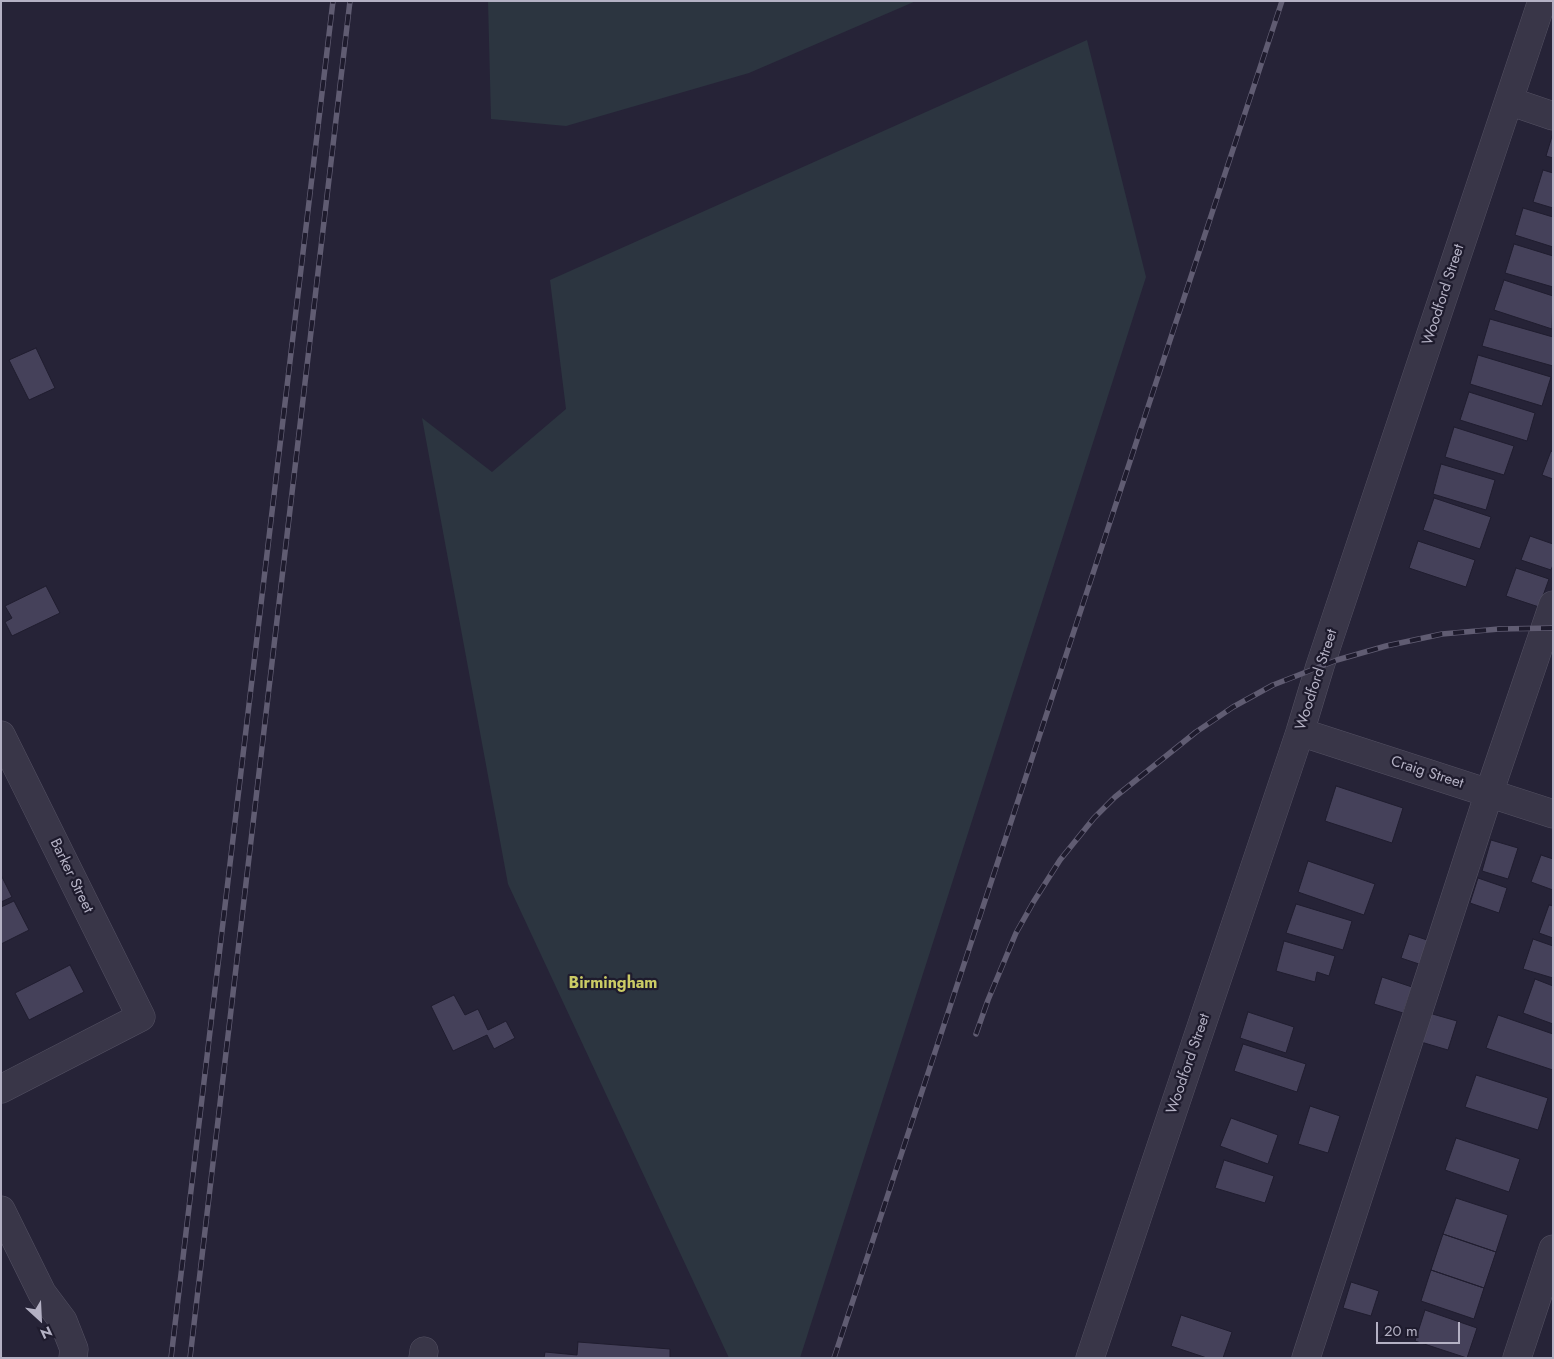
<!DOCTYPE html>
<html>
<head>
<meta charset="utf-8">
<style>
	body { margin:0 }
	#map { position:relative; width:1554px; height:1359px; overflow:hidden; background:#262337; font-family:Jost,sans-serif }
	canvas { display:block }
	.frame { position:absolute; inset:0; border:2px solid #b4b1c4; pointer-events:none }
	.north { position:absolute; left:15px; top:1294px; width:50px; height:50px; -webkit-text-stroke:4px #1e1b2d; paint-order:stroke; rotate:155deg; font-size:14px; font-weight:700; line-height:20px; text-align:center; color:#b4b1c4 }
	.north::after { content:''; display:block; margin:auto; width:18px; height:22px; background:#b4b1c4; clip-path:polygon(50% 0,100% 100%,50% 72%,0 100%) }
	.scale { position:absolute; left:1376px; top:1322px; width:84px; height:22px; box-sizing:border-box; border:2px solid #b4b1c4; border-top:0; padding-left:6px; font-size:15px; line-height:18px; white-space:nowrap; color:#b4b1c4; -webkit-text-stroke:4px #1e1b2d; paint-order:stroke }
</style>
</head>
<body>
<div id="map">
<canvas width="1554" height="1359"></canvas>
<div class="frame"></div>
<div class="north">N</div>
<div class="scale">20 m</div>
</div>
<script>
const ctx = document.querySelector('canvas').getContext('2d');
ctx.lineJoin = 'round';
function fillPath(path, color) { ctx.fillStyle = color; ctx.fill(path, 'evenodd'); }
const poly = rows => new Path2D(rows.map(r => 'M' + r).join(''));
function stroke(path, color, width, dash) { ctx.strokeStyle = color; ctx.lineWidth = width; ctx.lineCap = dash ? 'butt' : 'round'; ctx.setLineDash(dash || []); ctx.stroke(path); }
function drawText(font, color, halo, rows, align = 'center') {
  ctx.font = font + ' Jost,sans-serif'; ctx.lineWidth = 4.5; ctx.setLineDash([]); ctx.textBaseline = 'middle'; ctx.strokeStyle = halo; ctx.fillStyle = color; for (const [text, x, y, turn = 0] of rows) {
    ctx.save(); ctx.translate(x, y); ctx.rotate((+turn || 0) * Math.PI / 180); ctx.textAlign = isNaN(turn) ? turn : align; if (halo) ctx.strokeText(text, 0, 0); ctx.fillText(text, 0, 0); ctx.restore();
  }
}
const green = poly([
	[488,1,916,1,749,73,566,126,491,119],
	[1087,40,1146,277,800,1358,729,1358,508,884,422,418,492,472,566,409,550,280]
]);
const building = poly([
	[1553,133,1553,158,1546,156,1553,133],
	[1543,170,1553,173,1553,208,1533,202,1543,170],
	[1523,208,1553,217,1553,247,1515,235,1523,208],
	[1514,244,1553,256,1553,287,1505,273,1514,244],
	[1504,280,1553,296,1552,329,1494,310,1504,280],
	[1490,319,1553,337,1553,366,1482,346,1490,319],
	[36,348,55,388,29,400,9,360,36,348],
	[1478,355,1551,377,1542,406,1470,384,1478,355],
	[1469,392,1535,413,1527,441,1460,420,1469,392],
	[1454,427,1514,446,1504,475,1445,457,1454,427],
	[1551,451,1553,452,1553,479,1542,475,1551,451],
	[1441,464,1495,480,1486,510,1433,494,1441,464],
	[1434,498,1491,517,1480,549,1423,530,1434,498],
	[1530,536,1553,544,1553,565,1551,570,1521,560,1530,536],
	[1418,541,1475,560,1466,587,1409,568,1418,541],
	[1516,568,1549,579,1539,607,1506,596,1516,568],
	[46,586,60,613,12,636,5,622,12,618,5,606,46,586],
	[1336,786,1403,808,1392,843,1325,821,1336,786],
	[1491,840,1518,848,1508,879,1482,871,1491,840],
	[1541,855,1553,859,1553,890,1531,882,1541,855],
	[1308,861,1375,884,1364,915,1298,892,1308,861],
	[1,875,12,897,1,902,1,875],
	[1478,878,1507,888,1499,913,1470,903,1478,878],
	[14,901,29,930,1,944,1,907,14,901],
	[1296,904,1352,921,1343,950,1286,933,1296,904],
	[1549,905,1553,906,1553,938,1539,933,1549,905],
	[1409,934,1430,941,1422,965,1401,958,1409,934],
	[1533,939,1553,946,1553,978,1523,969,1533,939],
	[1284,941,1335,956,1329,976,1317,972,1315,982,1276,971,1284,941],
	[70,965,84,992,29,1020,15,993,70,965],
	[1382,977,1412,987,1403,1013,1374,1004,1382,977],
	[1535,979,1553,986,1553,1024,1523,1013,1535,979],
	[454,995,465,1015,478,1009,488,1030,506,1021,515,1038,494,1049,487,1035,453,1051,431,1006,454,995],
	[1248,1012,1294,1027,1286,1053,1240,1038,1248,1012],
	[1429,1013,1457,1021,1448,1050,1421,1042,1429,1013],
	[1498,1015,1553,1034,1553,1070,1486,1048,1498,1015],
	[1243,1044,1306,1064,1297,1092,1234,1071,1243,1044],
	[1476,1075,1548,1098,1538,1130,1465,1107,1476,1075],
	[1310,1106,1340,1116,1328,1153,1298,1144,1310,1106],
	[1231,1118,1278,1135,1268,1164,1220,1146,1231,1118],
	[1456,1138,1520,1159,1509,1192,1445,1170,1456,1138],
	[1224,1160,1274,1176,1265,1203,1215,1188,1224,1160],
	[1456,1198,1508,1215,1496,1252,1443,1234,1456,1198],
	[1443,1234,1496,1252,1484,1288,1431,1270,1443,1234],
	[1431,1270,1484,1288,1474,1319,1421,1301,1431,1270],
	[1351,1282,1379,1291,1371,1316,1343,1308,1351,1282],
	[1425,1310,1477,1328,1467,1358,1415,1341,1425,1310],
	[1181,1315,1232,1332,1223,1358,1207,1358,1171,1346,1181,1315],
	[578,1342,670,1349,670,1358,544,1358,545,1352,577,1355,578,1342]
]);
const minor = poly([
	[1509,101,1553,116],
	[1300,732,1553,814],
	[1,735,141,1017,1,1089],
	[1,1210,42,1293,63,1321,74,1349,73,1358],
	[423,1358,424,1351],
	[1090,1358,1300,732,1320,666,1542,1],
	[1306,1358,1489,793,1553,605],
	[1517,1358,1553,1249]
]);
const rail = poly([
	[976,1034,988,1000,1016,933,1034,901,1060,860,1094,818,1115,797,1196,732,1233,707,1273,685,1337,660,1386,646,1442,634,1499,629,1553,628],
	[171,1358,333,1],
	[190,1358,350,1],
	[834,1358,1282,1]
]);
const streetNames = [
	["Woodford Street",1444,295,-72],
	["Woodford Street",1317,680,-72],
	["Craig Street",1427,773,18],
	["Barker Street",71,876,64],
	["Woodford Street",1189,1064,-71]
];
const neighbourhoodNames = [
	["Birmingham",613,984]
];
fillPath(green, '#2c3540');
fillPath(building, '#45415a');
stroke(building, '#201d2f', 1);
stroke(minor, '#545163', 29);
stroke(minor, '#393648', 28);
stroke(rail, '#605c72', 5.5);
stroke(rail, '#1e1b2d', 4, [11]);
drawText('15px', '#b4b1c4', '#1e1b2d', streetNames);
drawText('bold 16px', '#cbcb65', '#1e1b2d', neighbourhoodNames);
</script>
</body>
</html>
